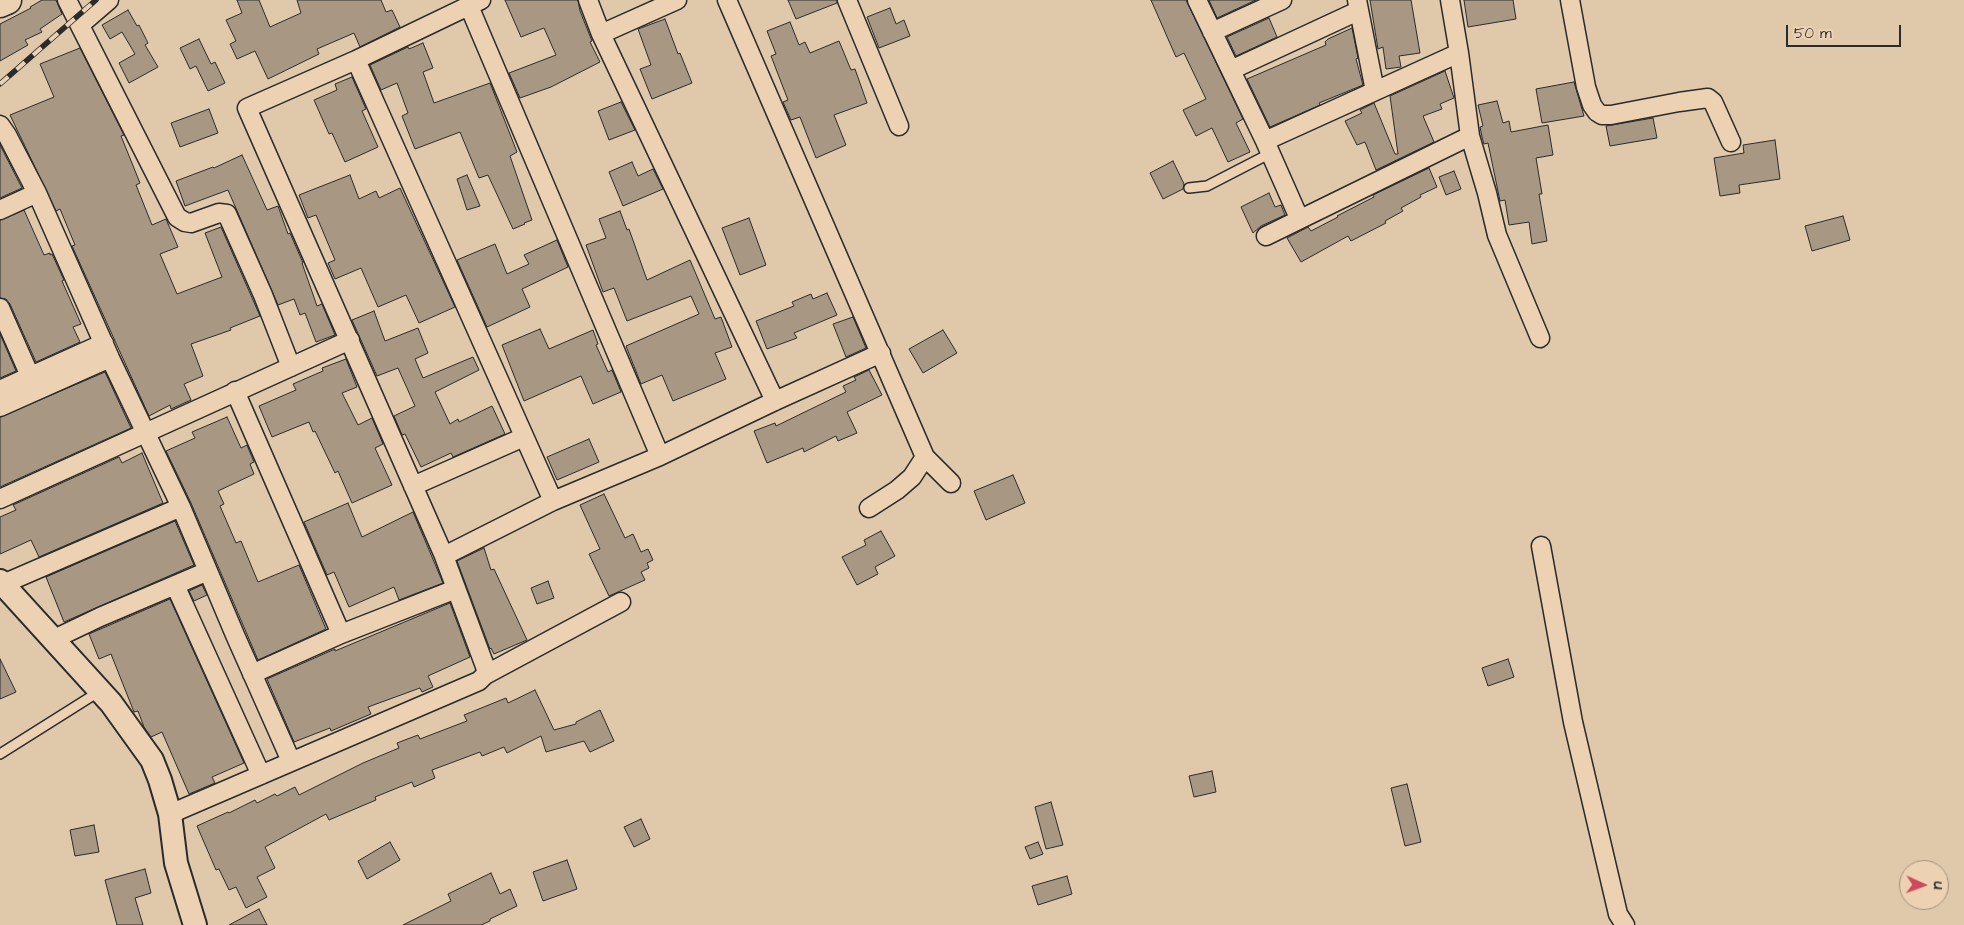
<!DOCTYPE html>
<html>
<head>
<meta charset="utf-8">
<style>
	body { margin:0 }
	#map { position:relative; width:1964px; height:925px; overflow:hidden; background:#e0c8ab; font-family:"Architects Daughter",sans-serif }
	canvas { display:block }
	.north { position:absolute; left:1899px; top:860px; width:50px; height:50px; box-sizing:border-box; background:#ecd2b3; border:1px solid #9f8f7d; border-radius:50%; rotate:92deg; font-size:14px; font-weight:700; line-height:20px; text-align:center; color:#2b2b2b }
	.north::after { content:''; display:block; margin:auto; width:18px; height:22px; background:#d1495b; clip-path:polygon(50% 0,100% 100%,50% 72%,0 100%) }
	.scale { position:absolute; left:1786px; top:25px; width:115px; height:22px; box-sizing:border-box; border:2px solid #2b2b2b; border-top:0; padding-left:6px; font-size:15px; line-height:18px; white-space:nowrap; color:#2b2b2b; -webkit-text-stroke:4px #ecd2b3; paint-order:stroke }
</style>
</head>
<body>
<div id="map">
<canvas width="1964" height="925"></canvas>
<div class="north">U</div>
<div class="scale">50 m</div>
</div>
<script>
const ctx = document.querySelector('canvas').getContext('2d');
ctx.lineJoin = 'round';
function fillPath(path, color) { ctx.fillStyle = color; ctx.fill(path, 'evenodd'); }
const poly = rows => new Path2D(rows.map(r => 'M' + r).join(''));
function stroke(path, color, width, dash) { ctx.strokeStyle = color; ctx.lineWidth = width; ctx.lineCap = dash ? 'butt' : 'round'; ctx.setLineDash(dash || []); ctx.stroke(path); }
const building = poly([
	[42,0,56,0,62,14,40,29,42,32,25,40,28,45,0,61,0,24,31,8,30,7,42,0],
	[237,0,259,0,270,27,301,13,297,0,381,0,386,12,392,10,400,27,360,47,354,33,317,49,319,54,268,79,255,51,237,59,230,44,236,41,226,20,242,13,237,0],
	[505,0,578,0,580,11,592,41,590,42,600,62,551,87,520,98,509,73,556,55,544,28,521,37,505,0],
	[788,0,837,0,837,3,796,19,788,0],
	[1151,0,1186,0,1243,119,1236,123,1250,152,1228,162,1212,128,1196,136,1183,110,1206,99,1184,53,1176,57,1151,0],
	[1209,0,1256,0,1217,18,1209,0],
	[1370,0,1411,0,1420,53,1399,56,1401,67,1386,69,1383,47,1378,49,1370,0],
	[1464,0,1513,0,1516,19,1468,27,1464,0],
	[890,8,896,24,904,20,910,36,879,48,867,17,890,8],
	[128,10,137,26,139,25,148,43,145,45,158,67,129,83,119,63,135,54,122,32,110,39,102,25,128,10],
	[1269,18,1277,37,1236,56,1227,37,1269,18],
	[665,19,678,54,680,53,692,83,652,99,640,69,651,65,638,29,665,19],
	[790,22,799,45,805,42,810,53,839,41,851,70,855,69,867,103,834,115,846,145,816,158,800,117,791,120,783,102,788,100,771,56,776,54,767,31,790,22],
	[1352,28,1358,58,1356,59,1363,85,1319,103,1320,105,1270,127,1247,79,1326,45,1325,42,1328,39,1352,28],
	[199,39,211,64,215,62,225,83,208,91,196,66,190,69,180,48,199,39],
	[423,43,433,68,423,72,434,103,490,83,517,152,510,156,532,220,524,223,525,224,513,229,488,175,479,178,460,132,415,149,402,116,408,113,397,83,381,90,370,65,408,47,409,49,423,43],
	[80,48,124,135,121,136,140,183,136,185,152,225,166,219,178,247,160,254,177,294,222,277,205,233,221,227,260,316,230,328,231,330,191,344,203,376,184,384,191,400,171,409,170,405,149,416,72,246,75,245,60,209,56,211,10,115,54,97,40,64,80,48],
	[1445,71,1454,98,1440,104,1442,109,1423,116,1434,142,1376,170,1365,142,1357,145,1345,121,1362,113,1360,110,1374,103,1395,154,1398,154,1390,96,1445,71],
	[352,77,366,109,362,111,378,147,345,162,332,133,329,134,314,100,337,90,335,84,352,77],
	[1574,82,1584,116,1542,123,1536,89,1574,82],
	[1497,101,1503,123,1509,121,1511,132,1548,125,1553,155,1536,158,1542,194,1539,194,1547,241,1532,244,1529,222,1509,225,1505,200,1500,201,1488,143,1484,144,1482,137,1480,127,1483,126,1478,105,1497,101],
	[621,102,635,130,609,140,598,111,621,102],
	[209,109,218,133,180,147,171,123,209,109],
	[1653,118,1657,138,1610,146,1606,126,1653,118],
	[1775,140,1780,179,1739,185,1740,193,1720,196,1714,158,1744,153,1743,145,1775,140],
	[0,145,22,188,0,198,0,145],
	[242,155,267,210,278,206,288,234,290,233,303,263,302,263,317,306,322,304,335,335,316,342,305,313,300,315,294,299,278,305,228,190,185,206,176,181,213,167,214,168,242,155],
	[1173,161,1184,184,1183,189,1163,199,1150,173,1173,161],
	[632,162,638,176,653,169,663,189,623,206,609,172,632,162],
	[1429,168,1437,187,1420,195,1421,197,1401,208,1403,211,1385,221,1386,223,1351,241,1348,236,1301,262,1287,238,1308,227,1311,231,1338,217,1337,216,1374,197,1373,195,1429,168],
	[1454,171,1461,189,1446,195,1439,177,1454,171],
	[350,175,359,199,376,191,379,198,400,188,455,307,419,323,406,295,378,307,361,268,335,279,328,263,335,260,316,215,308,218,299,195,350,175],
	[467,175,480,206,467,210,457,179,467,175],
	[1269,193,1275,207,1281,205,1285,215,1261,226,1253,233,1241,207,1269,193],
	[24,210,44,255,50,253,50,255,52,254,64,280,62,281,81,324,73,327,80,342,36,362,10,304,6,299,0,298,0,220,24,210],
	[620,211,627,230,629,229,647,280,690,260,715,319,721,317,732,347,715,353,726,379,673,401,662,375,641,384,626,346,699,314,691,296,627,321,614,288,603,292,586,245,606,238,599,219,620,211],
	[1843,216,1850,240,1812,251,1805,226,1843,216],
	[749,218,766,265,740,275,722,228,749,218],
	[557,240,568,267,522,289,530,307,487,327,457,260,495,244,507,274,529,264,524,255,557,240],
	[827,293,837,315,794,333,797,338,767,349,756,321,794,306,792,302,811,294,813,299,827,293],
	[374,311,385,341,418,328,428,353,415,359,423,378,473,357,479,370,435,392,450,424,458,419,459,422,492,406,505,434,453,457,451,453,421,467,405,434,402,435,394,416,415,406,398,368,377,376,352,320,374,311],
	[853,317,866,348,846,357,833,324,853,317],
	[540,329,549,349,593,330,598,344,596,345,608,372,612,370,621,392,593,404,581,376,524,401,502,345,540,329],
	[943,330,957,353,923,373,909,349,943,330],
	[0,334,16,371,0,378,0,334],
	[346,359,357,387,342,393,358,425,372,418,383,444,375,448,392,485,352,503,338,471,335,473,315,431,313,432,309,422,272,437,259,406,296,390,293,384,323,371,322,368,346,359],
	[869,370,882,395,847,412,857,433,838,441,836,436,804,452,803,448,767,463,754,431,775,423,776,426,846,392,843,386,856,380,854,377,869,370],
	[105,372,131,428,0,487,0,417,105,372],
	[227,417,241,448,247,445,254,462,250,464,254,474,218,491,224,504,220,506,236,543,241,541,258,582,299,565,326,629,258,660,191,503,166,451,195,438,192,432,227,417],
	[589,439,599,462,557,480,547,457,589,439],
	[142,453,163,503,39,557,31,540,0,554,0,517,16,510,13,505,119,457,122,463,142,453],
	[1013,475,1025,503,986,520,974,491,1013,475],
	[604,494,625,538,633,534,641,552,648,549,653,560,647,563,649,568,641,572,645,580,609,596,589,554,600,549,580,505,604,494],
	[348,503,362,537,413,512,443,583,399,600,394,587,349,607,334,572,327,575,304,522,348,503],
	[175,521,194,565,64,622,46,577,175,521],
	[881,531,895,556,875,567,878,574,857,585,842,557,866,545,864,540,881,531],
	[484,548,491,570,494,569,527,640,494,654,491,648,490,649,457,561,484,548],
	[548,581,554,598,537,604,531,588,548,581],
	[202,585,207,595,194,601,189,591,202,585],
	[170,599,244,763,212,777,215,783,189,794,162,732,151,737,144,727,138,711,134,712,111,654,99,659,89,634,170,599],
	[450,603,470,657,428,676,433,687,422,692,420,688,368,707,371,714,331,731,330,728,294,742,267,679,335,649,335,651,450,603],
	[0,659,16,692,0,699,0,659],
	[1508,659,1514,677,1488,686,1482,668,1508,659],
	[535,690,554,730,576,724,576,722,600,710,614,741,590,752,584,741,546,752,541,736,507,753,504,747,482,756,480,752,432,770,435,778,414,787,412,782,375,797,376,800,329,820,326,814,265,847,275,868,257,877,267,897,246,908,236,887,229,890,219,869,216,870,197,826,228,812,229,813,255,800,257,803,275,794,277,796,295,787,299,795,363,763,399,748,397,743,418,735,420,739,467,721,464,715,506,698,508,703,535,690],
	[1212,771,1216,792,1194,797,1189,776,1212,771],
	[1407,784,1421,842,1405,846,1391,788,1407,784],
	[1051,802,1063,845,1046,849,1035,807,1051,802],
	[641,819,650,839,634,847,624,827,641,819],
	[94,825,99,852,75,856,70,830,94,825],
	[390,842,400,860,367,879,358,861,390,842],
	[1038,842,1043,854,1030,859,1025,847,1038,842],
	[567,860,577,889,543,901,533,872,567,860],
	[145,869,151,893,135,898,143,925,117,925,105,880,145,869],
	[491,873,500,894,510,889,517,906,490,919,490,921,481,925,403,925,451,901,448,894,491,873],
	[1067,876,1072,894,1038,905,1032,886,1067,876],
	[259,909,267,925,229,925,259,909]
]);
const service = poly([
	[1189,188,1207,186,1269,154],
	[0,754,100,691]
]);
const minor = poly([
	[67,0,177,217,185,222,191,223,219,213,227,214,263,295,291,367],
	[588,0,601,34,775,401],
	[727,0,925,457,951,483],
	[847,0,899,126],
	[1197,0,1265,141,1299,218],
	[1357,0,1375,91],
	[1450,0,1459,53,1470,136,1487,193,1497,235,1540,338],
	[1570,0,1586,87,1592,105,1597,112,1602,115,1611,115,1679,102,1708,98,1713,102,1731,142],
	[469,6,660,456],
	[80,25,109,0],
	[1212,32,1282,0],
	[601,34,677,0],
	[356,60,553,501],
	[1231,70,1358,11],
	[0,125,7,135,37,193,110,358,181,507,235,635,291,761],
	[1265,141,1459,53],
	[0,210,37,193],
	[1266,236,1470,136],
	[0,308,34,385],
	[0,390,104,343],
	[235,391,341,634],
	[0,407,110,358],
	[413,486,524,437],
	[0,499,350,340],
	[869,508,897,490,912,477,925,457],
	[1541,546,1573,722,1618,914,1625,925],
	[444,556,553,501,660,456,775,401,881,353],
	[3,584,181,507],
	[175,585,261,775],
	[52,640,100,617,208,571],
	[252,674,341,634,456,589],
	[485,675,621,602],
	[170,814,479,681,485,675,486,669,444,556,247,108,356,60,481,0]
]);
const tertiary = poly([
	[0,581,111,703,152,760,160,780,170,814,176,863,195,925]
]);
const trunk = poly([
	[0,3,7,0]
]);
const rail = poly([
	[0,84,96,0]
]);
fillPath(building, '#a89883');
stroke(building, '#2b2b2b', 1);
stroke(service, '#2b2b2b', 12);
stroke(minor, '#2b2b2b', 21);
stroke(tertiary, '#2b2b2b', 26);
stroke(trunk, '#2b2b2b', 31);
stroke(service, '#ecd2b3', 9);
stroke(minor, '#ecd2b3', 18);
stroke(tertiary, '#ecd2b3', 22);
stroke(trunk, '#ecd2b3', 28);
stroke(rail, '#2b2b2b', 5.5);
stroke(rail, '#ecd2b3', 4, [11]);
</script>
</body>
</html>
